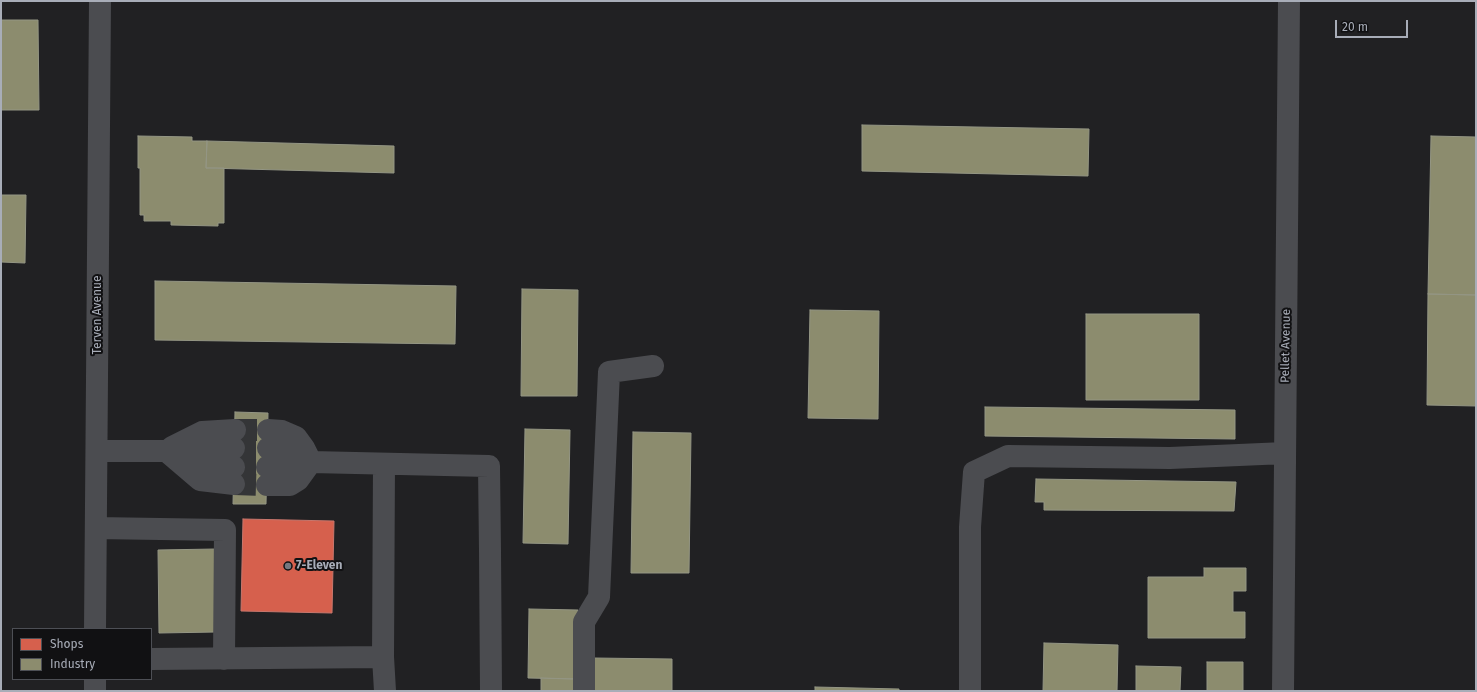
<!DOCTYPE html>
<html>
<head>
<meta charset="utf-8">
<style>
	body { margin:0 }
	#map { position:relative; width:1477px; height:692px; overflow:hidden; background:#171717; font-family:"Fira Sans",sans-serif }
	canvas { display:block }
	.frame { position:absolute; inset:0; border:2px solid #a8adb8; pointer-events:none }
	.legend { position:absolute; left:12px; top:628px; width:140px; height:52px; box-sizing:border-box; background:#111113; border:1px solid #4d4f55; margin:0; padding:5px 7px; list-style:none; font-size:12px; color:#a8adb8 }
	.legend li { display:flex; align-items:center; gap:8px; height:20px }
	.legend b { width:20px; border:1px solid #4d4f55 }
	.scale { position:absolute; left:1335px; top:20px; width:73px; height:18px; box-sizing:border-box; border:2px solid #a8adb8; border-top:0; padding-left:5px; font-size:12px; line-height:14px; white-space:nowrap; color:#a8adb8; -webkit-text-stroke:3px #111113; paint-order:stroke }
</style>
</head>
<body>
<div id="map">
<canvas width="1477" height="692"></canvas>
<div class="frame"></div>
<ul class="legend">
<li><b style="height:11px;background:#d6604d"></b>Shops</li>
<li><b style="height:11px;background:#8c8c6e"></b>Industry</li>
</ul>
<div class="scale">20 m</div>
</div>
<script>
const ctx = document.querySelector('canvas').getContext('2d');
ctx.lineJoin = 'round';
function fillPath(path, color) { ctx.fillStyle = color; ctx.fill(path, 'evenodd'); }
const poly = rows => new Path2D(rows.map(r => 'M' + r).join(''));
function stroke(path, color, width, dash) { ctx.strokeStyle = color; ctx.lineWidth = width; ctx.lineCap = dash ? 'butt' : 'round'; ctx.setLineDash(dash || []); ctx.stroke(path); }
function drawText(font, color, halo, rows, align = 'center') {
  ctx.font = font + ' "Fira Sans",sans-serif'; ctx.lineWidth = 4; ctx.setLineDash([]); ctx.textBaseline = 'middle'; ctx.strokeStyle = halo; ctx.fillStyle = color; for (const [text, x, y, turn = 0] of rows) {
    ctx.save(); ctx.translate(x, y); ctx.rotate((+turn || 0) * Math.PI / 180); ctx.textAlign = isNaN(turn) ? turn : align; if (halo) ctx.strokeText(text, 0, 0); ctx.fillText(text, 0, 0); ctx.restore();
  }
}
const built = poly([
	[1,1,1476,1,1476,691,1,691],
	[13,629,151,629,151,679,13,679]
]);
const shops = poly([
	[243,519,334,521,332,613,241,611,243,519]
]);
const industry = poly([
	[1,20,38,20,39,110,1,110,1,20],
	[862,125,1089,129,1088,176,862,171,862,125],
	[138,136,192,137,192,141,207,141,206,168,224,168,224,223,218,223,218,226,171,225,171,221,144,221,144,215,140,215,140,168,138,168,138,136],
	[1431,136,1476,137,1476,295,1428,294,1431,136],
	[207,141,394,146,394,173,206,168,207,141],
	[1,195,26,195,25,263,1,262,1,195],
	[155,281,456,286,455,344,155,340,155,281],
	[522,289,578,290,577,396,521,396,522,289],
	[1428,294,1476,295,1476,406,1427,405,1428,294],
	[810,310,879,311,878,419,808,418,810,310],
	[1086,314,1199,314,1199,400,1086,400,1086,314],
	[985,407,1235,410,1235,439,985,436,985,407],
	[235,412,268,413,266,504,233,504,235,412],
	[525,429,570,430,568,544,523,543,525,429],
	[633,432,691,433,689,573,631,573,633,432],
	[1036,479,1236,482,1234,511,1044,510,1044,502,1035,502,1036,479],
	[216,549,216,632,159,633,158,550,216,549],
	[1204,568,1246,568,1246,591,1233,591,1233,612,1245,612,1245,638,1148,638,1148,577,1204,577,1204,568],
	[529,609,578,610,576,679,528,678,529,609],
	[1044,643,1118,645,1117,691,1043,691,1044,643],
	[593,658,672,659,672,691,592,691,593,658],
	[1207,662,1243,662,1243,691,1207,691,1207,662],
	[1136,666,1181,667,1180,691,1136,691,1136,666],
	[541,678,576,679,576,691,541,691,541,678],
	[815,687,899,689,899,691,815,691,815,687]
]);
const minorTunnel = poly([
	[235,430,268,430],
	[234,448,268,448],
	[234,467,267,467],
	[234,484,267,485]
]);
const minor = poly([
	[268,430,282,431,296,437,304,448,311,462],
	[172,447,202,432,235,430],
	[268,448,291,449,308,460],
	[97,451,166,451,234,448],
	[166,451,200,480,234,484],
	[178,455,207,465,234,467],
	[267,467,311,462,489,466,490,551,491,691],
	[267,485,290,485,298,480,311,462],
	[96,528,225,530,224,659],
	[95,629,100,1],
	[383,657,384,464],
	[151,659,383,657,385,691],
	[95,691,95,679],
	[584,691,584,622,599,597,609,372,653,366],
	[970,691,970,527,974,472,1008,456,1170,458,1285,453],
	[1283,691,1289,1]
]);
const markers = [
	[288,566,4,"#757880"]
];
const streetNames = [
	["Terven Avenue",98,315,-90],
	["Pellet Avenue",1286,346,-89]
];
const poiNames = [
	["7-Eleven",296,566]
];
fillPath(built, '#212123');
fillPath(shops, '#d6604d');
stroke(shops, '#c8776d', 1);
fillPath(industry, '#8c8c6e');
stroke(industry, '#949684', 1);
stroke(minorTunnel, '#343537', 22, [22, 11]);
stroke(minor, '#4b4c50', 22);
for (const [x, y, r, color] of markers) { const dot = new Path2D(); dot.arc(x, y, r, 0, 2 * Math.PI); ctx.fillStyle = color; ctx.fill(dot); stroke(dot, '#111113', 1.5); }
drawText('12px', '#a8adb8', '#111113', streetNames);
drawText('bold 12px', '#a8adb8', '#111113', poiNames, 'left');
</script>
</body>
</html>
